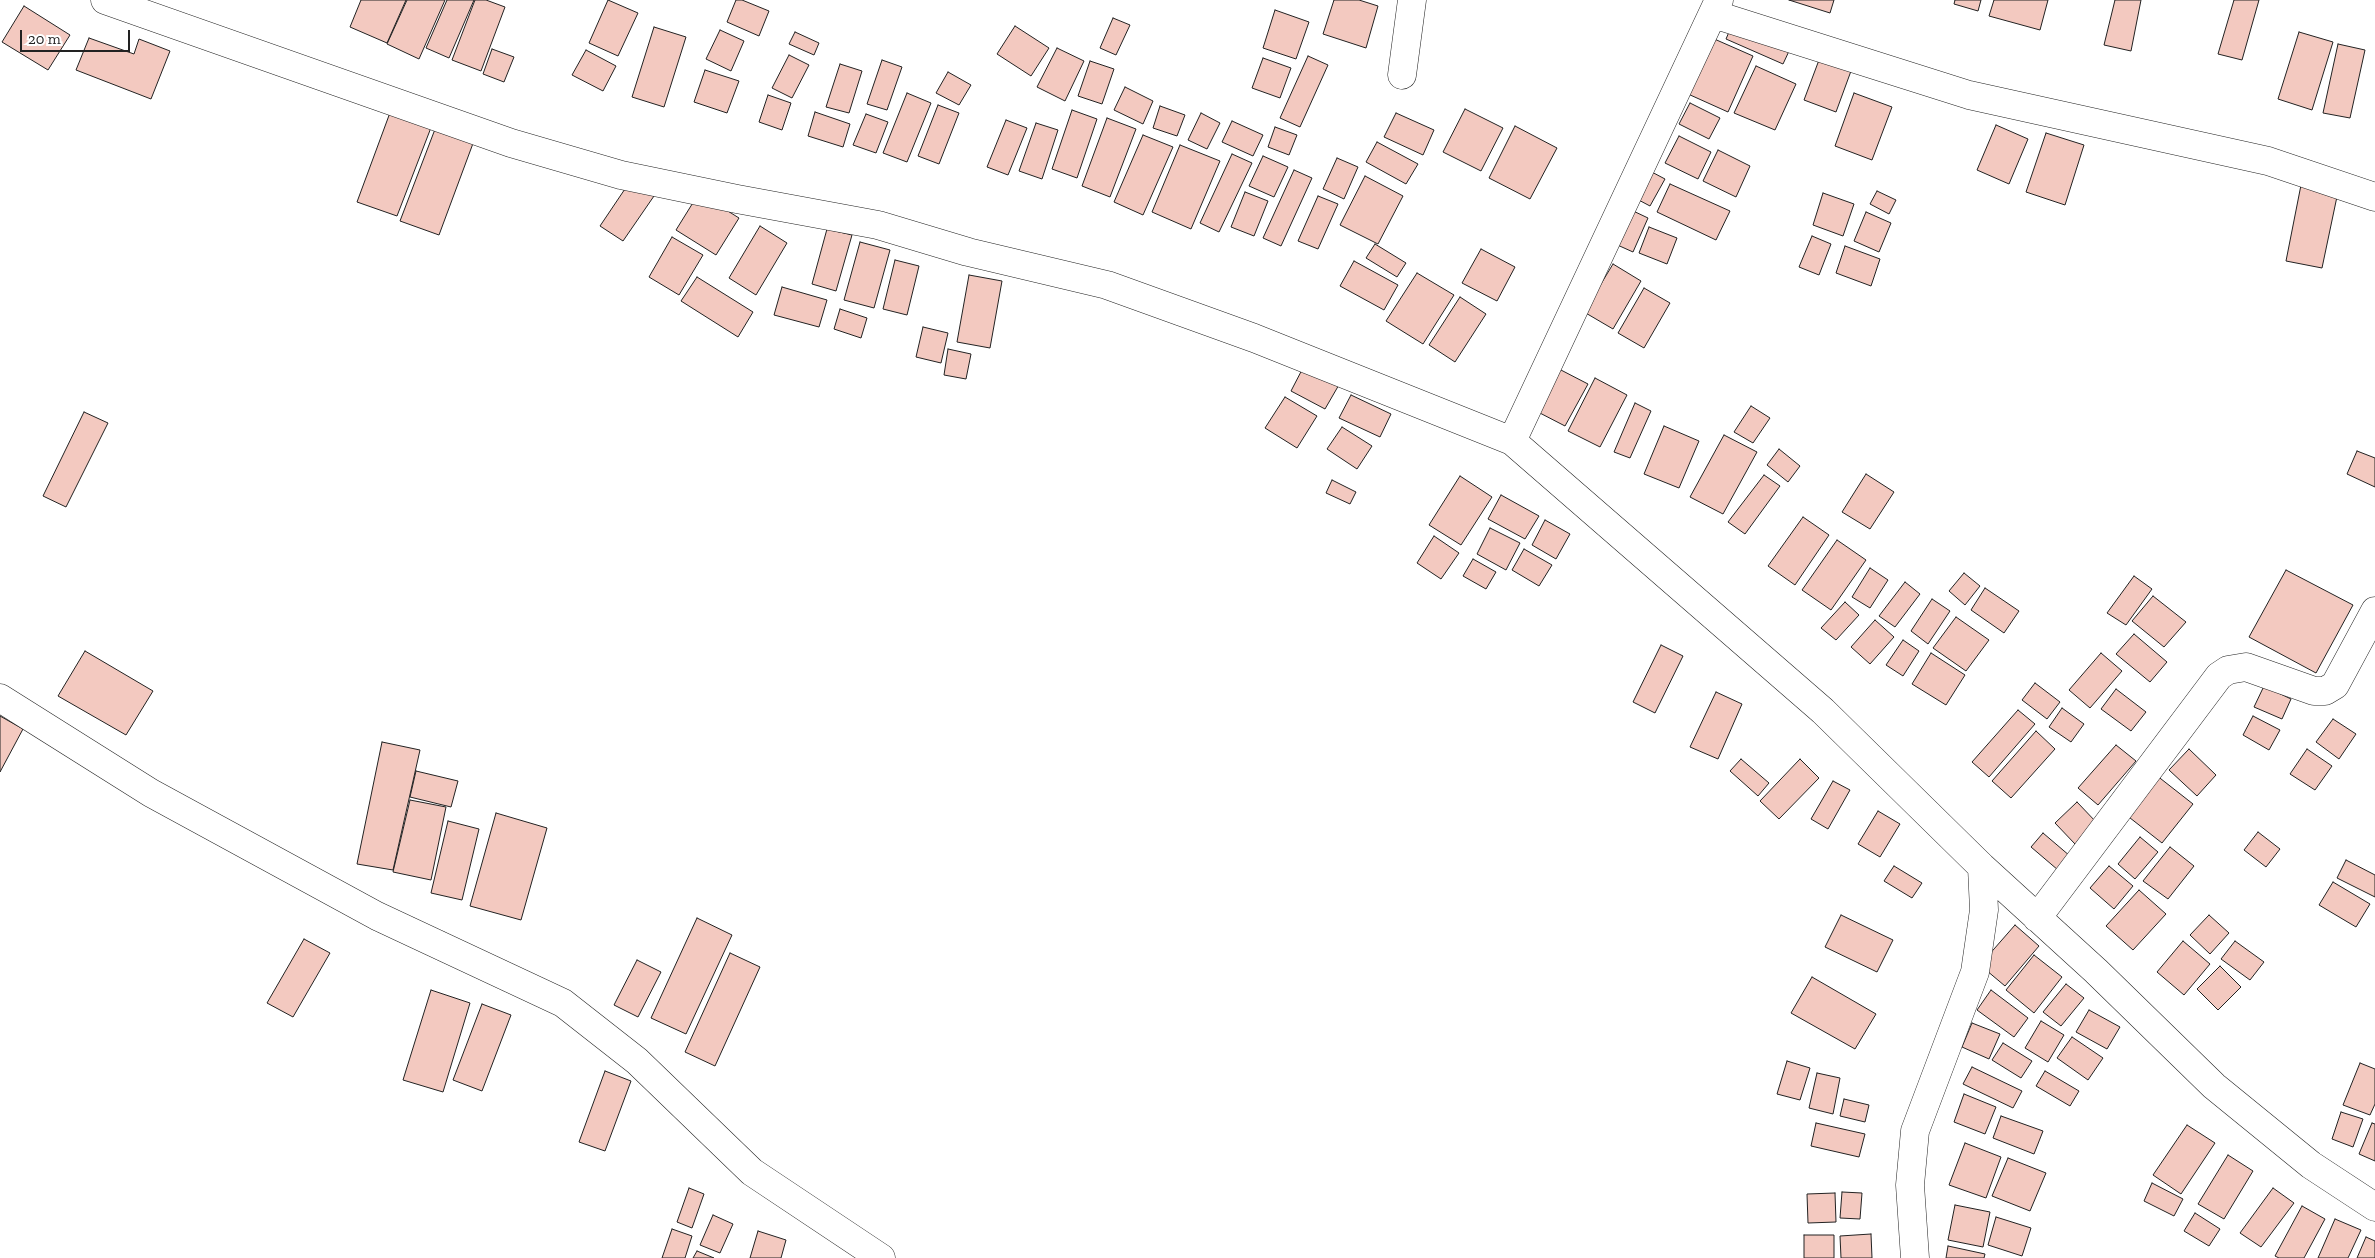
<!DOCTYPE html>
<html>
<head>
<meta charset="utf-8">
<style>
	body { margin:0 }
	#map { position:relative; width:2375px; height:1258px; overflow:hidden; background:#fff; font-family:"Zilla Slab",serif }
	canvas { display:block }
	.scale { position:absolute; left:20px; top:30px; width:110px; height:22px; box-sizing:border-box; border:2px solid #222; border-top:0; padding-left:6px; font-size:15px; line-height:18px; white-space:nowrap; color:#222; -webkit-text-stroke:4px #fff; paint-order:stroke }
</style>
</head>
<body>
<div id="map">
<canvas width="2375" height="1258"></canvas>
<div class="scale">20 m</div>
</div>
<script>
const ctx = document.querySelector('canvas').getContext('2d');
ctx.lineJoin = 'round';
function fillPath(path, color) { ctx.fillStyle = color; ctx.fill(path, 'evenodd'); }
const poly = rows => new Path2D(rows.map(r => 'M' + r).join(''));
function stroke(path, color, width, dash) { ctx.strokeStyle = color; ctx.lineWidth = width; ctx.lineCap = dash ? 'butt' : 'round'; ctx.setLineDash(dash || []); ctx.stroke(path); }
const building = poly([
	[361,0,406,0,387,43,350,27,361,0],
	[407,0,445,0,419,59,387,44,407,0],
	[447,0,474,0,449,58,426,48,447,0],
	[475,0,486,0,505,7,481,71,452,60,475,0],
	[608,0,638,13,618,56,589,43,608,0],
	[736,0,742,0,769,11,759,36,727,22,736,0],
	[1334,0,1359,0,1378,6,1366,48,1323,34,1334,0],
	[1789,0,1834,0,1830,13,1789,0],
	[1955,0,1981,0,1978,11,1954,4,1955,0],
	[1994,0,2048,0,2040,30,1989,16,1994,0],
	[2115,0,2141,0,2131,51,2104,45,2115,0],
	[2234,0,2259,0,2242,60,2218,54,2234,0],
	[24,6,70,35,48,70,2,42,24,6],
	[1275,10,1309,22,1296,59,1263,48,1275,10],
	[1113,18,1130,25,1116,55,1100,48,1113,18],
	[1732,25,1790,49,1783,64,1726,39,1732,25],
	[1015,26,1049,48,1031,76,997,54,1015,26],
	[654,27,686,37,664,107,632,97,654,27],
	[720,30,744,41,731,71,706,59,720,30],
	[795,32,819,43,814,55,789,44,795,32],
	[2299,32,2333,42,2312,110,2278,99,2299,32],
	[89,38,134,54,139,39,170,51,151,99,76,70,89,38],
	[1712,38,1753,56,1728,112,1688,94,1712,38],
	[2338,44,2365,50,2350,118,2323,113,2338,44],
	[1057,48,1084,61,1065,101,1037,87,1057,48],
	[492,49,514,57,504,82,483,74,492,49],
	[586,50,616,66,603,91,572,75,586,50],
	[789,55,809,65,792,98,772,88,789,55],
	[1308,56,1328,65,1300,127,1280,118,1308,56],
	[1263,58,1291,68,1280,98,1252,88,1263,58],
	[882,60,902,67,887,110,867,104,882,60],
	[1819,60,1851,71,1836,112,1804,100,1819,60],
	[1090,61,1114,69,1102,104,1078,96,1090,61],
	[840,64,862,71,849,113,826,107,840,64],
	[1756,66,1796,84,1775,130,1734,113,1756,66],
	[705,70,739,81,727,113,694,102,705,70],
	[948,72,971,85,959,105,936,93,948,72],
	[1125,87,1153,101,1143,124,1114,110,1125,87],
	[907,93,931,103,907,162,883,153,907,93],
	[1854,93,1892,107,1872,160,1835,146,1854,93],
	[768,95,791,103,782,130,759,122,768,95],
	[1690,103,1720,118,1709,139,1679,124,1690,103],
	[938,105,959,113,939,164,918,156,938,105],
	[1160,106,1185,115,1177,136,1153,128,1160,106],
	[1465,109,1503,128,1481,171,1443,152,1465,109],
	[391,110,432,125,397,216,357,202,391,110],
	[1072,110,1097,119,1077,178,1052,169,1072,110],
	[815,112,850,124,843,147,808,136,815,112],
	[1201,113,1220,123,1207,149,1188,140,1201,113],
	[1396,113,1434,130,1423,155,1384,137,1396,113],
	[866,114,888,122,876,153,853,145,866,114],
	[1107,118,1136,129,1110,197,1082,186,1107,118],
	[1006,120,1027,128,1008,175,987,167,1006,120],
	[1232,121,1263,135,1253,156,1222,142,1232,121],
	[1036,123,1058,130,1042,179,1019,171,1036,123],
	[437,124,475,138,439,235,400,221,437,124],
	[1996,125,2028,139,2009,184,1977,170,1996,125],
	[1515,126,1557,148,1530,199,1489,178,1515,126],
	[1275,127,1297,135,1289,155,1268,147,1275,127],
	[2046,133,2084,145,2065,205,2026,192,2046,133],
	[1143,135,1173,147,1143,215,1114,202,1143,135],
	[1679,136,1711,152,1698,179,1665,163,1679,136],
	[1377,142,1418,164,1406,184,1366,162,1377,142],
	[1180,145,1220,161,1191,229,1152,212,1180,145],
	[1718,150,1750,166,1736,197,1703,181,1718,150],
	[1232,154,1252,163,1219,232,1200,223,1232,154],
	[1263,156,1288,167,1274,197,1249,186,1263,156],
	[1337,158,1358,167,1344,199,1323,189,1337,158],
	[1294,170,1312,178,1281,246,1263,238,1294,170],
	[1648,170,1665,179,1650,206,1633,197,1648,170],
	[1365,176,1403,196,1378,244,1340,225,1365,176],
	[631,180,654,196,623,241,600,226,631,180],
	[2302,180,2339,187,2322,268,2286,261,2302,180],
	[1670,184,1730,211,1716,240,1657,212,1670,184],
	[1877,191,1896,200,1889,214,1870,204,1877,191],
	[1245,192,1268,201,1254,236,1231,227,1245,192],
	[699,193,739,218,716,255,676,230,699,193],
	[1823,193,1854,204,1843,236,1813,225,1823,193],
	[1318,196,1338,204,1318,249,1298,241,1318,196],
	[1629,209,1648,218,1633,252,1613,243,1629,209],
	[1866,212,1891,223,1879,252,1854,241,1866,212],
	[760,226,787,243,756,295,729,278,760,226],
	[1649,227,1677,238,1667,264,1639,253,1649,227],
	[827,229,852,235,836,291,812,284,827,229],
	[1812,236,1831,244,1819,275,1799,267,1812,236],
	[672,237,703,255,679,295,649,277,672,237],
	[860,242,890,250,874,308,844,300,860,242],
	[1375,244,1406,263,1397,277,1366,258,1375,244],
	[1845,246,1880,259,1871,286,1836,273,1845,246],
	[1481,249,1515,267,1497,301,1462,283,1481,249],
	[895,260,919,266,907,315,883,309,895,260],
	[1354,261,1398,285,1384,310,1340,286,1354,261],
	[1613,264,1641,281,1613,329,1584,312,1613,264],
	[1417,273,1454,295,1423,344,1386,321,1417,273],
	[969,275,1002,281,990,348,957,342,969,275],
	[697,277,753,312,738,337,681,301,697,277],
	[782,287,827,300,819,327,774,315,782,287],
	[1644,288,1670,303,1644,348,1618,333,1644,288],
	[1460,297,1486,314,1455,362,1429,345,1460,297],
	[840,309,867,318,861,338,834,329,840,309],
	[923,327,948,333,941,363,916,357,923,327],
	[948,349,971,354,966,379,944,375,948,349],
	[1305,364,1340,383,1325,409,1291,391,1305,364],
	[1559,369,1588,384,1565,426,1536,411,1559,369],
	[1595,378,1627,395,1600,447,1568,431,1595,378],
	[1351,395,1391,414,1380,437,1339,418,1351,395],
	[1285,397,1317,416,1297,448,1265,428,1285,397],
	[1635,403,1651,411,1630,458,1614,452,1635,403],
	[1751,406,1770,418,1753,443,1734,432,1751,406],
	[84,412,108,423,66,507,43,496,84,412],
	[1664,426,1699,441,1679,488,1644,474,1664,426],
	[1342,427,1372,446,1357,469,1327,449,1342,427],
	[1724,435,1757,452,1723,514,1690,497,1724,435],
	[1779,449,1800,466,1788,482,1767,465,1779,449],
	[2357,451,2375,458,2375,487,2347,474,2357,451],
	[1866,474,1894,492,1870,529,1842,512,1866,474],
	[1764,475,1780,486,1745,534,1728,522,1764,475],
	[1460,476,1492,497,1461,545,1429,525,1460,476],
	[1332,480,1356,492,1350,504,1326,493,1332,480],
	[1501,495,1539,516,1525,539,1488,519,1501,495],
	[1803,517,1829,535,1795,585,1768,566,1803,517],
	[1545,520,1570,534,1556,559,1532,545,1545,520],
	[1490,528,1520,543,1506,570,1477,554,1490,528],
	[1434,536,1459,553,1441,579,1417,563,1434,536],
	[1837,540,1866,560,1831,610,1802,590,1837,540],
	[1524,549,1552,565,1539,586,1512,570,1524,549],
	[1473,559,1496,572,1486,589,1463,576,1473,559],
	[1870,568,1888,580,1870,608,1852,597,1870,568],
	[2286,570,2353,605,2316,673,2249,637,2286,570],
	[1964,573,1980,586,1965,605,1949,591,1964,573],
	[2134,576,2152,589,2126,625,2107,613,2134,576],
	[1905,582,1920,594,1895,627,1879,616,1905,582],
	[1985,588,2019,611,2004,633,1971,610,1985,588],
	[2153,596,2186,622,2164,647,2132,621,2153,596],
	[1932,599,1950,611,1928,644,1911,631,1932,599],
	[1845,602,1859,615,1836,640,1821,628,1845,602],
	[1956,617,1989,640,1966,671,1933,648,1956,617],
	[1875,620,1894,637,1870,664,1851,647,1875,620],
	[2134,634,2167,662,2150,682,2116,654,2134,634],
	[1903,640,1919,651,1903,676,1886,665,1903,640],
	[1661,645,1683,656,1655,713,1633,702,1661,645],
	[85,651,153,691,126,735,58,696,85,651],
	[1931,653,1965,675,1946,705,1912,684,1931,653],
	[2101,653,2122,671,2090,708,2069,690,2101,653],
	[2035,683,2060,702,2047,719,2022,700,2035,683],
	[2264,686,2291,699,2282,719,2254,707,2264,686],
	[2116,689,2146,712,2131,731,2101,709,2116,689],
	[1716,692,1742,704,1718,759,1690,747,1716,692],
	[2062,708,2084,724,2071,742,2049,727,2062,708],
	[2018,710,2035,724,1989,777,1972,762,2018,710],
	[0,716,23,729,0,772,0,716],
	[2253,716,2280,730,2269,750,2243,735,2253,716],
	[2333,719,2356,734,2339,759,2316,742,2333,719],
	[2036,731,2055,749,2011,798,1992,781,2036,731],
	[382,742,420,750,393,870,357,864,382,742],
	[2116,745,2136,761,2098,805,2078,788,2116,745],
	[2189,749,2216,775,2197,796,2169,770,2189,749],
	[2307,749,2332,766,2315,790,2290,774,2307,749],
	[1741,759,1769,783,1758,796,1730,771,1741,759],
	[1800,759,1819,778,1779,819,1760,801,1800,759],
	[416,771,458,781,451,807,410,797,416,771],
	[2156,775,2193,804,2162,843,2125,814,2156,775],
	[1833,781,1850,790,1828,829,1811,819,1833,781],
	[410,800,446,807,431,880,393,872,410,800],
	[2077,802,2097,823,2075,844,2055,823,2077,802],
	[1878,811,1900,824,1880,857,1858,844,1878,811],
	[496,813,547,828,521,920,470,906,496,813],
	[448,821,479,829,462,900,431,893,448,821],
	[2258,832,2280,849,2266,867,2244,850,2258,832],
	[2043,833,2070,856,2058,870,2031,847,2043,833],
	[2140,837,2158,852,2135,879,2118,864,2140,837],
	[2170,847,2194,866,2168,899,2143,881,2170,847],
	[2346,860,2375,875,2375,897,2337,878,2346,860],
	[1894,866,1922,883,1912,898,1884,881,1894,866],
	[2109,866,2133,886,2114,909,2090,888,2109,866],
	[2333,882,2370,904,2356,927,2319,905,2333,882],
	[2139,890,2166,914,2133,950,2106,926,2139,890],
	[1841,915,1893,940,1877,972,1825,947,1841,915],
	[2209,915,2229,933,2210,954,2190,935,2209,915],
	[697,918,732,935,686,1034,651,1018,697,918],
	[2015,925,2039,946,2005,986,1980,965,2015,925],
	[304,939,330,953,293,1017,267,1003,304,939],
	[2183,941,2210,964,2184,995,2157,972,2183,941],
	[2235,941,2264,962,2250,980,2221,959,2235,941],
	[730,953,760,967,715,1066,685,1052,730,953],
	[2034,955,2062,977,2034,1013,2006,990,2034,955],
	[637,960,661,972,638,1017,614,1005,637,960],
	[2220,966,2241,987,2218,1010,2197,989,2220,966],
	[1812,977,1876,1014,1855,1049,1791,1013,1812,977],
	[2066,984,2084,998,2061,1026,2043,1012,2066,984],
	[431,990,470,1003,443,1092,403,1080,431,990],
	[1991,990,2028,1018,2014,1037,1977,1010,1991,990],
	[482,1004,511,1015,482,1091,453,1080,482,1004],
	[2089,1010,2120,1027,2107,1049,2076,1032,2089,1010],
	[2041,1021,2064,1035,2048,1062,2025,1048,2041,1021],
	[1972,1023,2000,1034,1989,1059,1962,1047,1972,1023],
	[2072,1037,2103,1058,2088,1080,2057,1058,2072,1037],
	[2003,1043,2032,1061,2021,1078,1992,1060,2003,1043],
	[1787,1061,1810,1068,1800,1100,1777,1094,1787,1061],
	[2360,1063,2375,1069,2375,1104,2370,1115,2343,1105,2360,1063],
	[1972,1067,2022,1091,2013,1108,1963,1084,1972,1067],
	[605,1071,631,1081,605,1151,579,1142,605,1071],
	[2045,1071,2079,1091,2070,1106,2036,1086,2045,1071],
	[1817,1073,1840,1078,1833,1114,1809,1108,1817,1073],
	[1964,1094,1996,1107,1985,1134,1954,1122,1964,1094],
	[1844,1099,1869,1105,1865,1122,1840,1116,1844,1099],
	[2341,1112,2363,1119,2353,1147,2332,1139,2341,1112],
	[2001,1116,2043,1131,2034,1154,1993,1138,2001,1116],
	[1816,1123,1865,1134,1859,1157,1811,1146,1816,1123],
	[2372,1123,2375,1124,2375,1161,2359,1154,2372,1123],
	[2187,1125,2215,1143,2181,1194,2153,1175,2187,1125],
	[1965,1143,2001,1157,1986,1198,1949,1185,1965,1143],
	[2228,1155,2253,1171,2224,1219,2198,1204,2228,1155],
	[2008,1158,2046,1173,2030,1211,1992,1196,2008,1158],
	[2152,1183,2183,1199,2174,1216,2144,1201,2152,1183],
	[689,1188,704,1194,692,1228,677,1222,689,1188],
	[2273,1188,2294,1203,2261,1247,2240,1233,2273,1188],
	[1842,1192,1862,1193,1860,1219,1840,1218,1842,1192],
	[1835,1193,1836,1222,1808,1223,1807,1194,1835,1193],
	[1955,1205,1990,1212,1983,1247,1948,1240,1955,1205],
	[2302,1206,2325,1219,2304,1258,2279,1258,2275,1256,2302,1206],
	[2195,1213,2220,1229,2209,1246,2184,1231,2195,1213],
	[713,1215,733,1224,720,1253,700,1245,713,1215],
	[1996,1217,2031,1228,2022,1256,1988,1245,1996,1217],
	[2335,1219,2361,1230,2348,1258,2318,1258,2335,1219],
	[672,1229,692,1236,685,1258,662,1258,672,1229],
	[758,1231,786,1240,781,1258,750,1258,758,1231],
	[1871,1234,1872,1258,1841,1258,1840,1236,1871,1234],
	[1804,1235,1834,1235,1834,1258,1804,1258,1804,1235],
	[2366,1237,2375,1241,2375,1258,2357,1258,2366,1237],
	[1948,1246,1985,1254,1984,1258,1946,1258,1948,1246],
	[697,1251,714,1258,693,1258,697,1251]
]);
const street = poly([
	[105,0,511,143,621,175,737,199,878,225,968,252,1107,285,1254,338,1512,441,1823,711,1982,867,2096,971,2214,1086,2311,1165,2375,1207],
	[1713,14,1969,95,2268,161,2375,197],
	[1402,75,1412,0],
	[1512,441,1719,0],
	[0,698,151,793,377,916,563,1003,637,1061,752,1172,881,1258],
	[2037,918,2219,676,2228,670,2246,667,2314,691,2325,691,2335,685,2375,611],
	[1915,1258,1910,1185,1915,1131,1975,972,1984,910,1982,867]
]);
fillPath(building, '#f3c9c0');
stroke(building, '#222', 1);
stroke(street, '#222', 29);
stroke(street, '#fff', 28);
</script>
</body>
</html>
